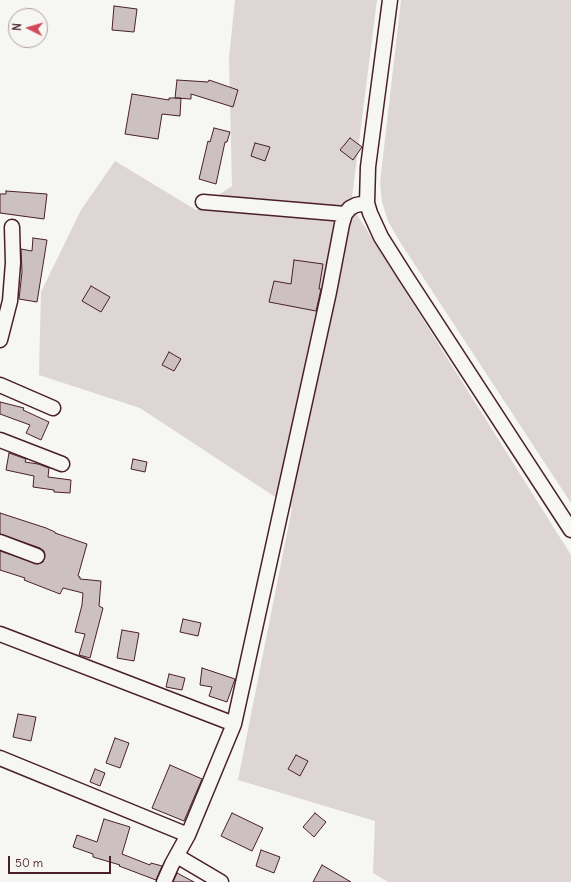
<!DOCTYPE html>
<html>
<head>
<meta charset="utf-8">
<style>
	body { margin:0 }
	#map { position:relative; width:571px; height:882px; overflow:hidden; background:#f6f6f2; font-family:Delius,sans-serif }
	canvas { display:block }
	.north { position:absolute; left:8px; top:8px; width:40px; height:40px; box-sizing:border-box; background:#f6f6f2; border:1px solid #b1a0a2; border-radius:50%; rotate:275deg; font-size:11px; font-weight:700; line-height:16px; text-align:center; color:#4a1f2b }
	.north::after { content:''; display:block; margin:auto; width:14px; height:18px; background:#d1495b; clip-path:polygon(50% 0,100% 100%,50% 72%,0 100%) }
	.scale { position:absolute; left:8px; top:856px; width:103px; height:18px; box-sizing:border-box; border:2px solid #4a1f2b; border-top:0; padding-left:5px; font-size:12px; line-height:14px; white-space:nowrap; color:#4a1f2b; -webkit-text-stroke:3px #f6f6f2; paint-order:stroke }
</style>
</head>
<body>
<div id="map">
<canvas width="571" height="882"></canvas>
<div class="north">N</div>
<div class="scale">50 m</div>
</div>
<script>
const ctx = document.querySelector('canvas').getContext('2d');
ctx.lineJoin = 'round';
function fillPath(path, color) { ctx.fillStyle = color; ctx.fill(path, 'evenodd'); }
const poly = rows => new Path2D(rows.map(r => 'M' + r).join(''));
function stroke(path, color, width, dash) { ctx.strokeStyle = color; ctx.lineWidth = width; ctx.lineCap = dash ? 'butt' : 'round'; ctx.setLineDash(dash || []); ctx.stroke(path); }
const green = poly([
	[235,0,377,0,351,205,571,555,571,882,388,882,373,873,375,821,238,780,292,508,140,408,39,375,41,292,81,210,115,161,196,210,232,186,229,58],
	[401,0,571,0,571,503,400,242,388,221,382,202,380,183]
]);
const building = poly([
	[114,6,137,9,134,32,112,30,114,6],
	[177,80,208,82,209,80,238,90,233,107,191,94,191,99,175,98,177,80],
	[132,94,169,100,169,98,181,98,180,116,162,114,158,139,125,134,132,94],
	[214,128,230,132,227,142,225,142,216,184,199,179,208,141,210,142,214,128],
	[350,138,362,147,353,160,340,150,350,138],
	[255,143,270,147,265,161,251,156,255,143],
	[6,191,47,194,44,219,0,213,0,194,6,194,6,191],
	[33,238,47,240,37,302,19,299,22,272,21,249,32,251,33,238],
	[294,260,323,264,319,289,321,289,316,311,269,302,274,281,291,284,294,260],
	[91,286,110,297,101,312,82,301,91,286],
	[169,352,181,359,174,371,162,365,169,352],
	[0,402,24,408,23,410,49,422,41,440,26,433,30,425,0,414,0,402],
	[9,453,26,459,25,462,38,464,49,468,48,477,71,480,70,493,54,492,54,490,33,487,34,476,6,470,9,453],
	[133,459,147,462,145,472,131,469,133,459],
	[0,513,46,528,55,532,55,533,87,544,78,576,80,577,80,579,101,581,99,606,103,608,90,658,79,655,85,634,75,632,82,605,83,593,63,588,60,594,24,580,25,578,0,570,0,551,38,564,43,562,45,555,44,551,40,548,0,534,0,513],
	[183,619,201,623,198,636,180,632,183,619],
	[122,630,139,633,134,661,117,658,122,630],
	[202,668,235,679,227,702,209,696,212,687,200,685,202,668],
	[169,674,185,678,182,690,166,687,169,674],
	[18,714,36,717,31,741,13,737,18,714],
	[115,738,129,743,120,768,106,763,115,738],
	[296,755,308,761,300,776,288,769,296,755],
	[170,765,202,779,184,821,152,808,170,765],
	[95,769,105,773,100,786,90,782,95,769],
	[232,813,263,828,252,851,221,836,232,813],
	[315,813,326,822,314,837,303,827,315,813],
	[104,819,130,827,122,854,150,865,151,863,162,866,156,880,119,866,120,865,93,857,93,854,73,847,77,835,97,842,104,819],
	[261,850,280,857,274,873,256,866,261,850],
	[322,865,351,882,313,882,322,865],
	[177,873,194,882,173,882,177,873]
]);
const minor = poly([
	[390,0,368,167,367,203,370,213,381,237,405,275,571,530],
	[203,202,345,214],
	[0,340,10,301,13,263,12,227],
	[0,385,53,408],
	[0,440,62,464],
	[0,542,37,556],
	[0,634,234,724],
	[0,758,188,835],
	[177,856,221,882],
	[164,882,172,864,188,835,234,724,329,292,342,224,345,214,350,208,356,205,367,203]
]);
fillPath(green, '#ddd6d5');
fillPath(building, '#ccc1c0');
stroke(building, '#4a1f2b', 1);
stroke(minor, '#4a1f2b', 17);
stroke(minor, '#f6f6f2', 14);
</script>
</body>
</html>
